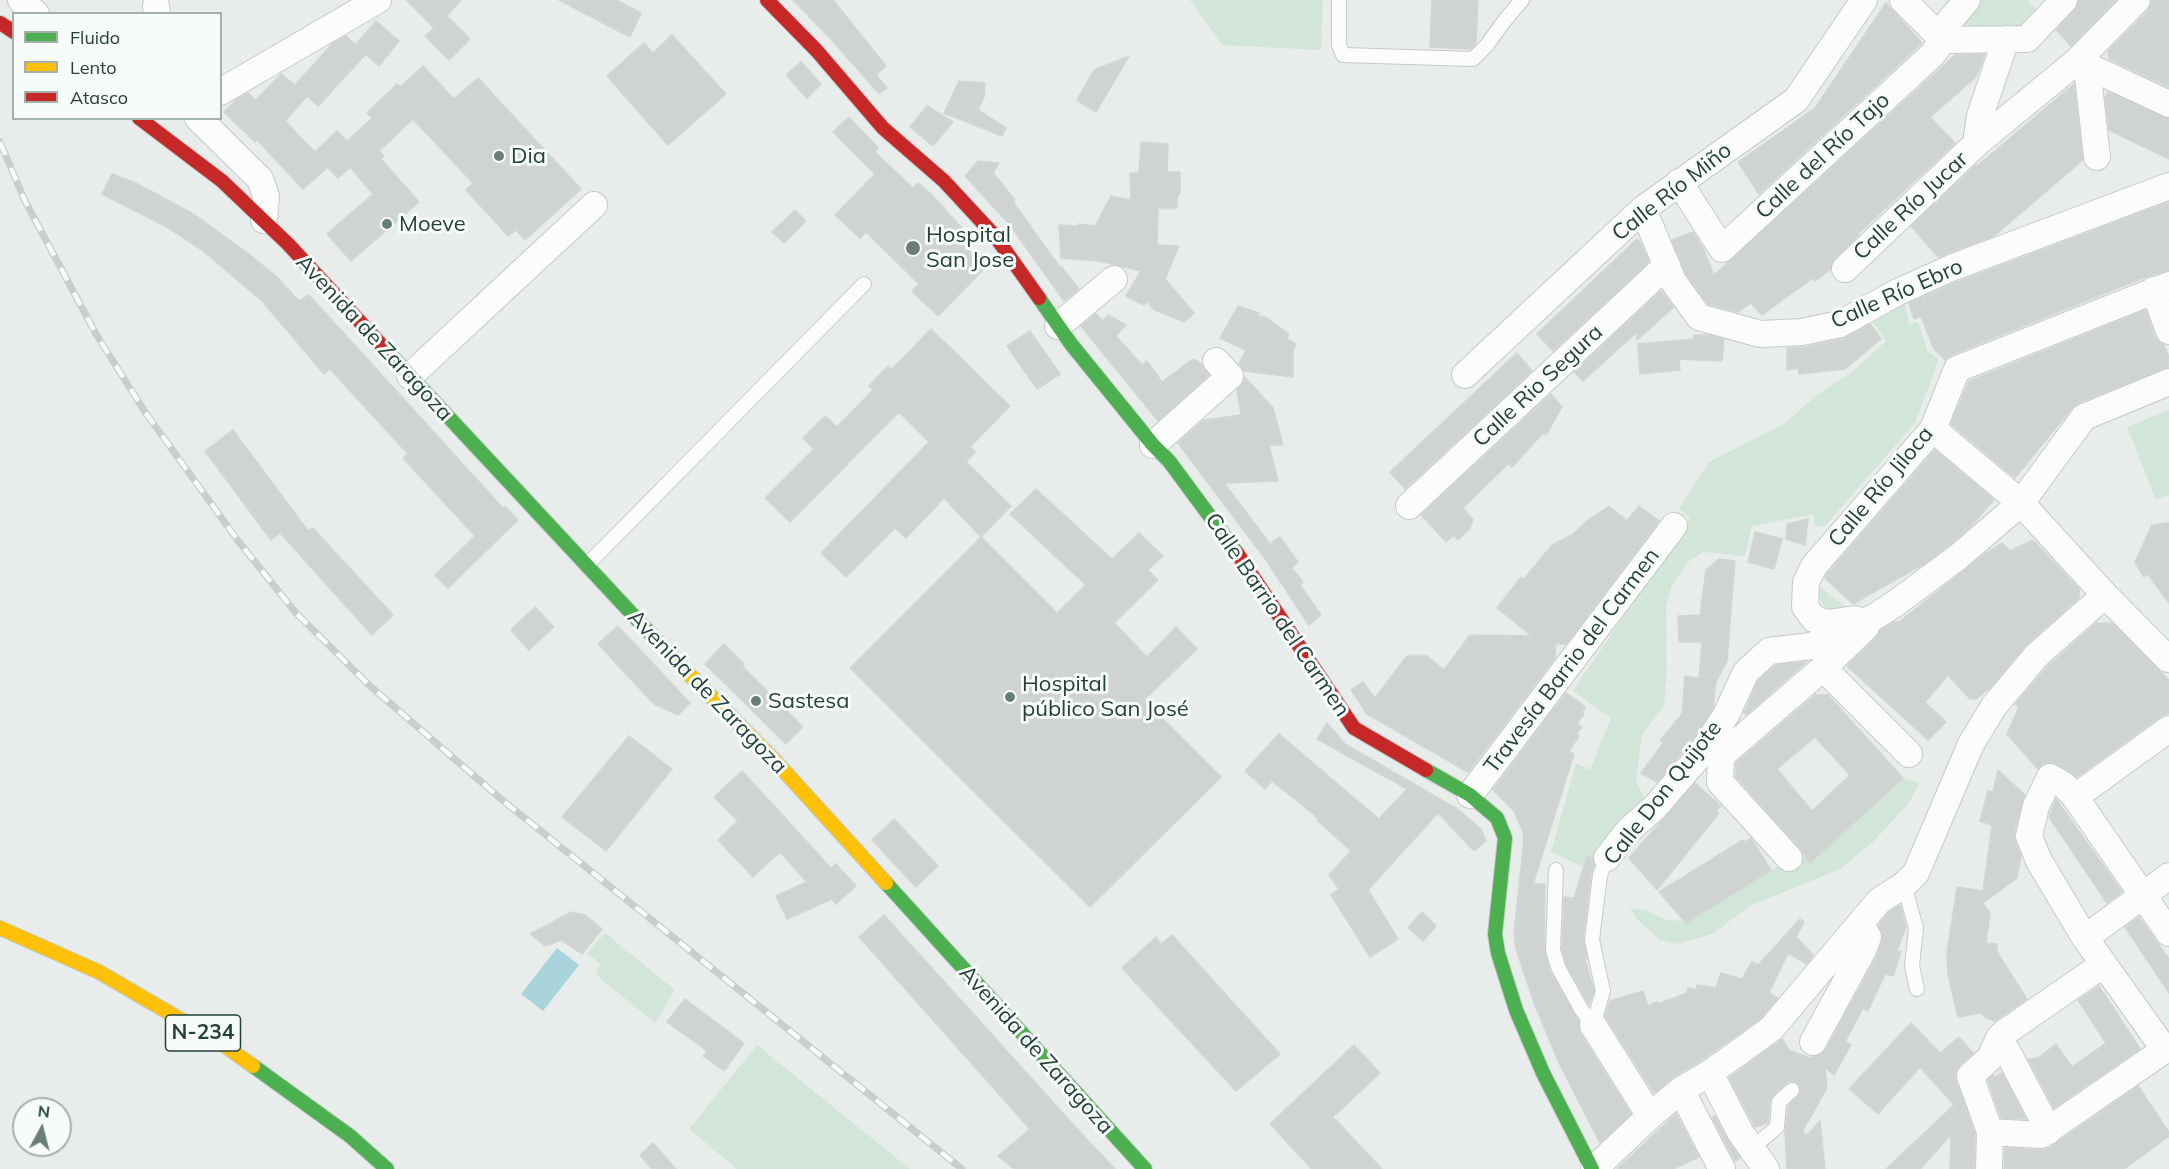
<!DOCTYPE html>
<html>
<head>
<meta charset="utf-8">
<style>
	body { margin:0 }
	#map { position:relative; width:2169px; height:1169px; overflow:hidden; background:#e8edeb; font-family:Mulish,sans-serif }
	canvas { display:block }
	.legend { position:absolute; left:12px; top:12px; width:210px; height:108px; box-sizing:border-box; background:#f7fbf9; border:2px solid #a3b1ad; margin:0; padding:8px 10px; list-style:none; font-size:18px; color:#24423a }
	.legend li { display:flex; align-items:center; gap:12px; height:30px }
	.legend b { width:30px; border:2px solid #a3b1ad }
	.north { position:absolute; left:12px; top:1097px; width:60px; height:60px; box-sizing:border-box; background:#f7fbf9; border:2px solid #a3b1ad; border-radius:50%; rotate:7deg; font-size:16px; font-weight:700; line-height:24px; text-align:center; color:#24423a }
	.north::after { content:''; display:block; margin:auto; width:21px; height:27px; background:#697e78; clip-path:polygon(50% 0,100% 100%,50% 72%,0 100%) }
</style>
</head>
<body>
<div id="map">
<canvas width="2169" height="1169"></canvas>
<ul class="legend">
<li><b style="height:8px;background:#4caf50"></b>Fluido</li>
<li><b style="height:8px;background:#ffc107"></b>Lento</li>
<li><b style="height:8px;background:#c62828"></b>Atasco</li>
</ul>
<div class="north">N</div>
</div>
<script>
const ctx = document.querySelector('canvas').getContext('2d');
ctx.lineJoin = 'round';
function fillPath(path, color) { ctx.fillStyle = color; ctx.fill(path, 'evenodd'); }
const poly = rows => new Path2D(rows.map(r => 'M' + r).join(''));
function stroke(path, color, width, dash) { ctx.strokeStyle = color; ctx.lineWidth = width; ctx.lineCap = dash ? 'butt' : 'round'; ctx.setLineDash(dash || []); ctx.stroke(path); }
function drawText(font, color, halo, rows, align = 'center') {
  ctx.font = font + ' Mulish,sans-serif'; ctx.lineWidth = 6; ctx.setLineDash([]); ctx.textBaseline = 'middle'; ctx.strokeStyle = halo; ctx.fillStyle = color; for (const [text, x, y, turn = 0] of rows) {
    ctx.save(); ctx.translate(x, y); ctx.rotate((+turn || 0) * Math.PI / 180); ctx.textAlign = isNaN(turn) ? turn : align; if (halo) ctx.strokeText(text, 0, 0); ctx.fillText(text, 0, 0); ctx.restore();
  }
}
const green = poly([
	[1190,0,1323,0,1321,50,1222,45],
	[1978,0,2027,0,2037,10,2019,29,1966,26,1961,20],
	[1904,302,1910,324,1918,322,1928,352,1939,359,1915,423,1825,526,1815,526,1814,514,1752,526,1745,556,1703,552,1688,562,1672,585,1666,607,1667,667,1664,706,1642,735,1636,781,1646,801,1608,842,1593,871,1551,852,1576,763,1590,770,1611,718,1573,691,1690,518,1679,509,1709,462,1784,424,1817,395,1852,372,1886,341,1871,319],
	[2169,410,2169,495,2156,500,2127,427],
	[1820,587,1848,609,1831,609,1822,605,1818,592],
	[1903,778,1920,783,1908,804,1873,842,1840,869,1750,906,1712,934,1677,944,1660,940,1636,918,1630,908,1646,910,1666,920,1690,921,1771,870,1802,854,1810,862],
	[605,933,675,990,655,1023,595,974,600,964,587,953],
	[757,1045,837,1110,910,1169,737,1169,689,1129]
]);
const water = poly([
	[557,948,579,965,543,1011,521,994]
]);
const building = poly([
	[406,0,461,0,447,16,470,39,449,60,425,36,434,28,406,0],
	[559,0,616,0,641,13,630,37,559,0],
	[793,0,833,0,886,66,876,75,887,88,879,94,831,39,793,0],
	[1432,0,1478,0,1476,43,1471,49,1430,47,1432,0],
	[2079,0,2116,0,2071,46,2056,30,2075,10,2079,0],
	[2152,0,2169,0,2169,87,2109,59,2108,51,2148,11,2152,0],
	[1886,3,1922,43,1759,194,1738,162,1815,108,1886,3],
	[376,21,399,41,379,66,355,45,376,21],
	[672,35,726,94,668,145,607,76,644,43,653,53,672,35],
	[346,36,366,54,318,106,307,96,285,121,315,152,337,131,347,141,372,118,367,113,397,84,400,87,423,66,454,99,478,78,581,189,525,240,516,230,508,236,466,190,473,183,413,119,379,151,384,156,381,159,419,202,351,261,327,234,373,194,350,167,338,178,328,167,303,189,257,140,255,142,224,112,237,99,248,93,256,100,281,74,295,85,332,44,346,36],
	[1985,54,1976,77,1930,117,1955,143,1858,234,1859,235,1834,259,1830,270,1815,281,1813,278,1762,315,1751,303,1738,312,1708,304,1686,274,1672,240,1693,232,1703,248,1714,275,1955,55,1985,54],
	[1129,56,1096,112,1077,100,1094,70,1129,56],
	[801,62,821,84,807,98,786,75,801,62],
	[959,81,985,83,984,97,978,110,1006,128,1002,136,944,113,959,81],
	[2074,84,2083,160,1994,236,1938,257,1911,226,1976,165,1977,166,2074,84],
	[2108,92,2169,119,2169,159,2109,130,2105,97,2108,92],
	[927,106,953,122,933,146,910,127,927,106],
	[849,117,878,148,875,152,913,188,918,183,931,194,962,228,954,237,986,267,938,316,912,291,919,284,866,232,860,238,835,215,875,174,833,132,849,117],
	[1141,142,1168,144,1167,172,1180,172,1180,193,1177,197,1177,208,1158,208,1157,245,1179,246,1165,279,1194,313,1184,322,1153,309,1147,301,1144,305,1126,296,1141,271,1100,261,1061,258,1059,225,1078,226,1078,224,1095,226,1111,196,1131,200,1130,173,1139,173,1141,142],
	[978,161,999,163,993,173,1015,200,1013,202,1062,270,1061,266,1079,289,1064,301,1010,225,965,176,978,161],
	[112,174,136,183,195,215,249,254,277,277,299,301,309,295,503,508,505,506,518,520,448,588,435,575,475,536,403,458,408,454,330,369,324,374,262,301,202,250,167,227,102,194,112,174],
	[2169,202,2169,270,2148,276,1951,355,1945,360,1934,349,1921,316,1914,319,1909,303,1957,282,2169,202],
	[795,210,806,221,784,243,772,232,795,210],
	[1637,239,1641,243,1649,262,1553,351,1537,334,1637,239],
	[1661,291,1674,307,1637,340,1637,332,1583,381,1574,372,1661,291],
	[1238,306,1259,313,1258,316,1267,318,1289,334,1287,338,1296,344,1293,351,1293,377,1244,371,1239,364,1246,350,1220,338,1238,306],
	[2146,310,2155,337,2164,345,2169,357,2169,367,2080,402,2072,408,2015,478,1951,424,1969,381,2146,310],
	[1096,314,1103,321,1108,315,1126,325,1116,336,1142,365,1147,361,1162,382,1193,359,1201,364,1209,375,1158,421,1081,326,1096,314],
	[1870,324,1881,339,1845,369,1799,374,1798,368,1787,370,1787,348,1805,347,1843,339,1870,324],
	[931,329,1010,406,970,447,975,452,966,462,1011,506,981,537,944,498,906,538,895,528,846,577,821,553,929,442,899,412,790,522,765,498,814,449,803,438,825,416,837,427,873,390,869,386,888,366,891,370,931,329],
	[1030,331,1060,374,1037,389,1007,346,1030,331],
	[1694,335,1709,335,1724,339,1722,361,1679,359,1680,370,1640,374,1638,344,1694,339,1694,335],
	[1517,353,1532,371,1405,489,1390,472,1517,353],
	[1245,377,1273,408,1283,445,1269,445,1278,481,1224,483,1270,544,1280,537,1298,562,1292,568,1303,582,1300,585,1321,615,1309,625,1266,560,1178,443,1204,420,1241,415,1237,390,1245,377],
	[1551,394,1562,407,1546,435,1544,432,1512,467,1509,463,1463,508,1473,520,1470,528,1458,540,1454,535,1446,542,1421,515,1551,394],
	[233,430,308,531,313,528,393,615,372,635,280,533,271,540,205,451,233,430],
	[1935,450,1994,500,1969,528,1949,545,1927,562,1853,604,1825,578,1827,574,1935,450],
	[1036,489,1112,559,1139,533,1163,556,1148,570,1158,580,1114,623,1147,657,1176,627,1197,649,1144,700,1221,777,1090,907,850,668,981,537,1057,613,1086,585,1010,514,1036,489],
	[1609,506,1627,521,1639,506,1659,521,1566,644,1556,644,1555,658,1468,772,1367,714,1351,690,1363,682,1375,698,1407,656,1427,656,1444,670,1470,635,1532,636,1497,608,1521,577,1524,579,1552,545,1572,535,1587,521,1609,506],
	[1808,519,1805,545,1786,539,1787,524,1808,519],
	[2169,523,2169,603,2148,574,2144,577,2135,562,2152,525,2169,523],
	[1755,532,1782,539,1774,569,1748,562,1755,532],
	[2033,540,2079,589,2079,598,2027,644,1992,686,1976,699,1970,699,1948,675,1925,702,1946,722,1928,740,1847,666,1876,638,1880,630,1894,622,1899,622,1985,554,2002,543,2010,551,2033,540],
	[1719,559,1735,561,1727,661,1716,682,1713,708,1688,746,1657,782,1641,773,1664,742,1660,741,1682,714,1685,676,1699,678,1702,642,1679,642,1678,616,1700,615,1706,570,1719,559],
	[535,607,554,627,529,650,511,630,535,607],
	[2096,623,2112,623,2169,680,2169,713,2160,717,2077,777,2057,764,2050,762,2042,764,2038,769,2007,734,2019,707,2015,704,2048,666,2096,623],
	[618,626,690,703,678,715,654,704,598,644,618,626],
	[724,644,744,664,742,666,803,727,786,744,705,664,724,644],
	[1806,662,1746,715,1744,713,1758,681,1776,665,1806,662],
	[1566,693,1586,707,1582,712,1584,714,1577,723,1582,727,1576,734,1579,736,1569,751,1574,754,1533,884,1545,884,1544,950,1550,971,1579,1021,1580,1033,1631,1114,1600,1143,1560,1065,1534,1003,1516,949,1514,933,1524,840,1523,832,1514,811,1493,790,1566,693],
	[1815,695,1828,695,1903,778,1810,863,1800,848,1736,777,1736,763,1815,695],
	[1815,737,1850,775,1812,811,1777,769,1815,737],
	[1327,723,1345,744,1459,810,1481,829,1486,841,1474,851,1438,813,1368,890,1398,939,1370,957,1331,895,1339,889,1329,875,1351,851,1317,820,1318,818,1272,781,1265,789,1245,771,1279,734,1379,819,1407,789,1317,739,1327,723],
	[629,736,672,769,606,851,562,817,629,736],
	[1998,770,2025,795,2014,833,2015,842,2021,855,2017,878,1983,903,1990,913,1986,943,1997,944,1997,952,2027,999,1995,1021,1986,1018,1981,1013,1958,1017,1948,974,1947,953,1957,887,1983,891,1992,825,1980,821,1988,791,1993,792,1998,770],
	[742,771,831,868,836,864,856,886,836,904,832,899,787,919,776,896,807,882,780,852,753,877,718,840,738,821,714,797,742,771],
	[1695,783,1721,806,1716,811,1719,813,1657,890,1629,858,1695,783],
	[2056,799,2122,892,2107,903,2049,817,2056,799],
	[894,819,938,866,916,887,872,840,894,819],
	[1751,838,1771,870,1686,923,1659,892,1743,840,1745,842,1751,838],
	[1587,856,1592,858,1594,865,1591,874,1583,939,1587,958,1585,959,1594,991,1589,1005,1566,964,1562,949,1564,897,1574,898,1587,856],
	[1900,905,1906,927,1897,951,1901,952,1893,976,1885,974,1868,1011,1863,1008,1845,1042,1851,1045,1834,1075,1825,1068,1827,1088,1802,1132,1807,1135,1820,1121,1825,1169,1787,1169,1785,1132,1788,1106,1800,1093,1799,1084,1789,1081,1773,1095,1770,1101,1768,1123,1755,1127,1729,1078,1782,1039,1789,1050,1809,1058,1821,1054,1826,1049,1877,956,1883,937,1879,925,1889,912,1900,905],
	[572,912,585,915,602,929,582,954,561,940,545,946,530,934,572,912],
	[1422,912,1436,926,1423,941,1408,928,1422,912],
	[884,915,1080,1132,1115,1169,1014,1169,998,1156,1030,1129,859,937,884,915],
	[2139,917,2169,959,2169,993,2125,927,2139,917],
	[1800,919,1804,922,1796,937,1813,955,1807,964,1788,953,1769,993,1778,998,1761,1018,1702,1060,1673,1077,1654,1093,1605,1016,1610,1001,1643,991,1648,1006,1657,1002,1658,1004,1687,993,1688,988,1696,990,1697,985,1716,988,1721,973,1742,979,1752,962,1758,965,1800,919],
	[1172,935,1280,1054,1236,1091,1122,968,1156,937,1161,944,1172,935],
	[2099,986,2140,1049,2054,1108,2028,1059,2038,1058,2056,1044,2072,1067,2106,1043,2078,1000,2099,986],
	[685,999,744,1043,724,1071,703,1056,707,1051,667,1022,685,999],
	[1911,1023,1940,1053,1959,1037,1973,1053,1960,1065,1955,1073,1956,1081,1975,1134,1974,1169,1950,1169,1951,1135,1920,1169,1886,1169,1954,1105,1920,1067,1878,1114,1849,1089,1911,1023],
	[1354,1045,1380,1073,1333,1117,1382,1169,1312,1169,1270,1124,1354,1045],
	[2002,1073,2026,1119,2001,1118,1988,1080,1993,1075,1995,1077,2002,1073],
	[2138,1086,2169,1132,2169,1136,2124,1169,2004,1169,2005,1148,2040,1150,2049,1148,2138,1086],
	[1676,1114,1699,1157,1673,1169,1617,1169,1676,1114],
	[1715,1116,1727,1139,1740,1158,1735,1161,1712,1117,1715,1116],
	[653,1143,676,1169,652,1169,640,1155,653,1143]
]);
const lane = poly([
	[1339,0,1339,45,1343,55,1473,59,1487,45,1505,20,1522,0],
	[587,565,864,284],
	[1556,870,1553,950,1558,967,1581,1009,1593,1025],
	[1904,885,1916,928,1912,966,1917,989],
	[1593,1025,1603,991,1592,940,1600,875,1607,858],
	[1751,1149,1777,1127,1779,1102,1792,1090]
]);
const street = poly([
	[21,0,36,14],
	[1903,0,1943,40,2027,39,2064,0],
	[156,6,157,14],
	[2077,61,2169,104],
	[2087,67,2097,157],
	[220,92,378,0],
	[198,118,260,179,266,196,264,220],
	[1976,144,2077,61,2137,0],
	[1679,182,1722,249,1932,55,1943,40,1947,24,1967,0],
	[1643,209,1673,281,1699,317,1760,334,1802,332,1840,324,1898,292,1951,268,2169,186],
	[1845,269,1976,144,1980,116,2006,39],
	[2154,290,2169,331],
	[1058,326,1114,279],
	[1465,375,1643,209,1796,100,1864,0],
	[410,376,594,205],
	[1933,429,2021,503,2105,595,2168,659],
	[1153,445,1230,376,1216,361],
	[1409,506,1667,265],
	[1855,619,1827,623,1814,619,1805,607,1806,582,1814,566,1933,429,1957,369,2169,285],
	[1823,668,1909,754],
	[1470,795,1674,526],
	[2075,797,2169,729],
	[1607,858,1628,831,1655,807,1700,755,1726,715,1746,672,1769,651,1811,646,1876,616,1896,603,1958,557,2021,503,2084,417,2169,382],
	[1789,858,1720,782,1721,756,1823,668,1866,627],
	[2085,938,2169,876],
	[1593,1025,1650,1116],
	[1999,1038,2007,1051,2049,1131],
	[1813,1042,1863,950,1868,937,1861,923],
	[2165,1050,2085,938,2039,861,2029,836,2036,806,2050,777,2064,785,2075,797,2169,933],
	[1710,1073,1740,1132,1766,1169],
	[1681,1090,1722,1169],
	[1990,1132,2041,1135,2169,1047],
	[1594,1169,1650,1116,1681,1090,1710,1073,1771,1029,1879,901,1904,885,1916,873,1971,744,1994,706,2037,655,2105,595],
	[1989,1169,1990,1132,1970,1076,1990,1058,1999,1038,2004,1033,2104,964]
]);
const fast = poly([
	[1039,298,1071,344,1153,445,1169,461,1237,553],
	[387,351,673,658],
	[1426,770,1470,795,1497,818,1505,838,1495,934,1498,953,1516,1010,1543,1073,1592,1169],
	[886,883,1145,1169],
	[253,1066,350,1136,387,1169]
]);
const slow = poly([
	[673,658,776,762,886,883],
	[0,928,99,972,221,1043,253,1066]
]);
const jam = poly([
	[767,0,817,51,883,128,944,181,995,236,1039,298],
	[0,23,14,32],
	[139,118,222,181,288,244,387,351],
	[1237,553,1354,728,1426,770]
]);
const rail = poly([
	[0,142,25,201,96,334,145,412,239,542,296,613,369,685,501,799,962,1169]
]);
const markers = [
	[499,156,6,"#697e78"],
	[387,224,6,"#697e78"],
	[913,248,8,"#697e78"],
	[1010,697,6,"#697e78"],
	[756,701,6,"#697e78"]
];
const shields = [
	[203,1033,75]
];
const shieldNames = [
	["N-234",203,1033]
];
const poiNames = [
	["Dia",511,156],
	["Moeve",399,224],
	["Hospital",926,235],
	["San Jose",926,260],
	["Hospital",1022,684],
	["público San José",1022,709],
	["Sastesa",768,701]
];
const streetNames = [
	["Calle del Río Tajo",1823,156,-43],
	["Calle Río Miño",1672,192,-38],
	["Calle Río Jucar",1911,206,-43],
	["Calle Río Ebro",1897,294,-24],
	["Avenida de Zaragoza",374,338,47],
	["Calle Rio Segura",1538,386,-43],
	["Calle Río Jiloca",1881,487,-50],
	["Calle Barrio del Carmen",1277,615,56],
	["Travesía Barrio del Carmen",1572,661,-53],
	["Avenida de Zaragoza",707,692,46],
	["Calle Don Quijote",1663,793,-52],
	["Avenida de Zaragoza",1036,1050,48]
];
fillPath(green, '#d1e6d8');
fillPath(water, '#a9d4db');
fillPath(building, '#cfd4d2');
stroke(building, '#d1d6d4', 1.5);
stroke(lane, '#c5cac8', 16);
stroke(street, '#c5cac8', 28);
stroke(fast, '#c3cbc8', 16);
stroke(slow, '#c3cbc8', 16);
stroke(jam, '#c3cbc8', 16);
stroke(lane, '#fcfcfc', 14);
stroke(street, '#fcfcfc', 26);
stroke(fast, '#4caf50', 14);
stroke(slow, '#ffc107', 14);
stroke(jam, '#c62828', 14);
stroke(rail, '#c9cdcc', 7);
stroke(rail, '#f7fbf9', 4.5, [14]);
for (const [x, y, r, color] of markers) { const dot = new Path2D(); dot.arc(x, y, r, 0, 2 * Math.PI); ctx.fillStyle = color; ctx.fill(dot); stroke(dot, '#f7fbf9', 2); }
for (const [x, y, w] of shields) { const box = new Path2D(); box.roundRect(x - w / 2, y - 18, w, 36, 4.5); ctx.fillStyle = '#f7fbf9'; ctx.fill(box); stroke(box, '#24423a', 1.5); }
drawText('bold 21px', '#24423a', null, shieldNames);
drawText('22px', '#24423a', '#f7fbf9', poiNames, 'left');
drawText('22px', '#24423a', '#f7fbf9', streetNames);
</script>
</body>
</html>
